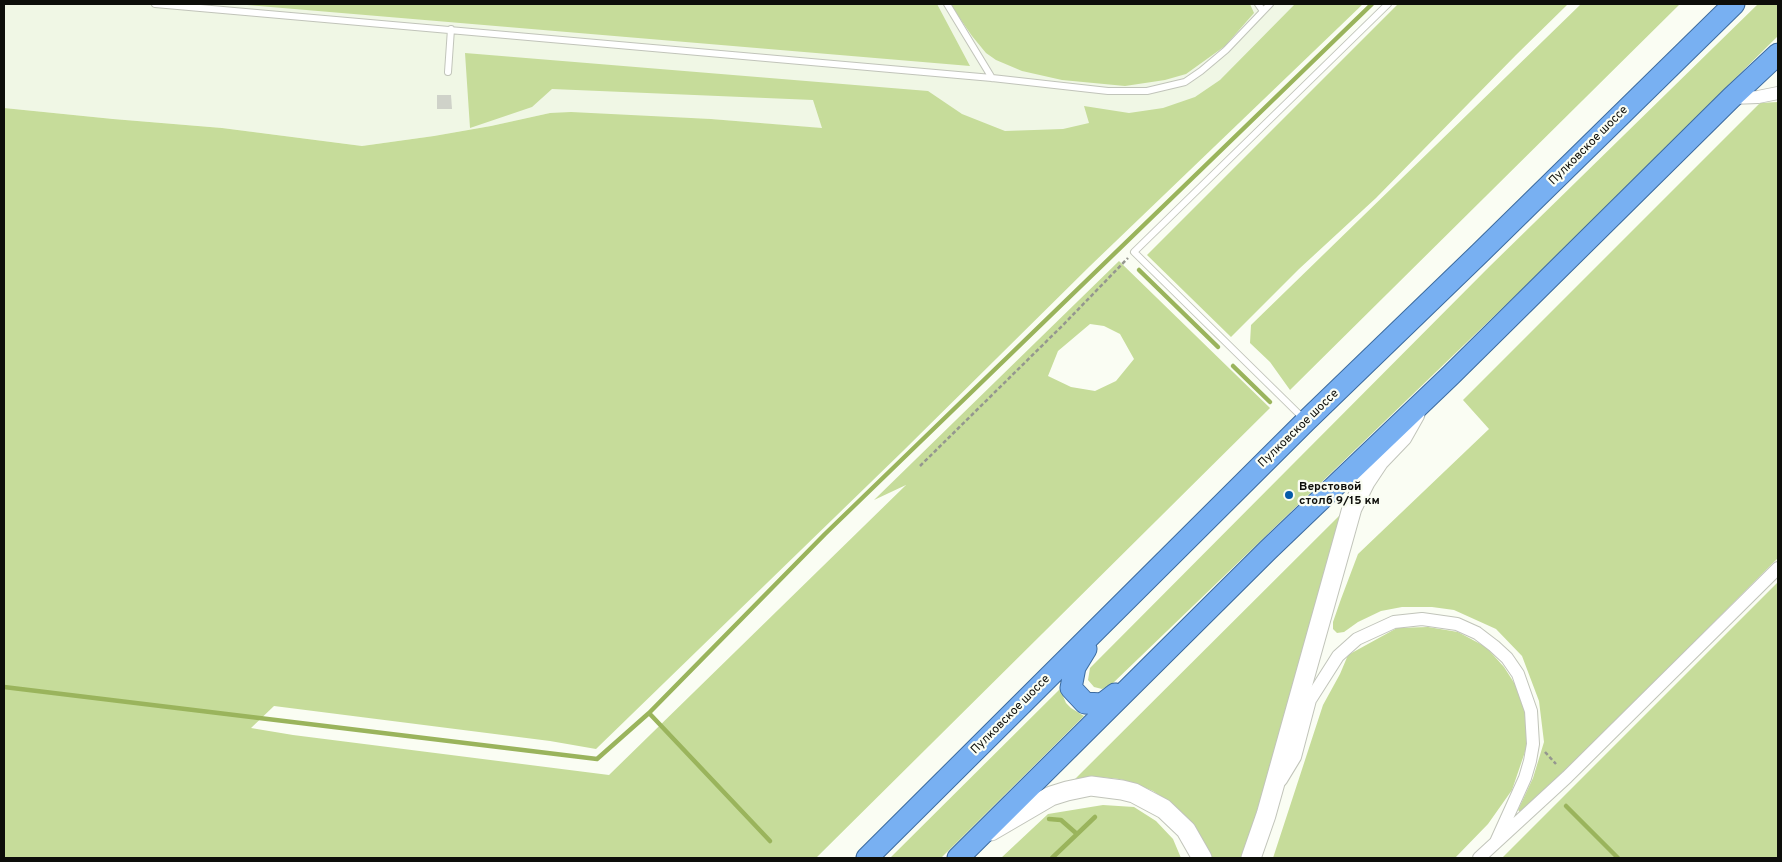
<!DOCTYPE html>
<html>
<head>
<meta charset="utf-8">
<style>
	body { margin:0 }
	#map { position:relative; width:1782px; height:862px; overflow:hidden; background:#fafdf3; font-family:Overpass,sans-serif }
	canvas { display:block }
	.frame { position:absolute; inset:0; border:5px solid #0d0e0a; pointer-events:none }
</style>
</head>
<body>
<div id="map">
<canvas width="1782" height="862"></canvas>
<div class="frame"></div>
</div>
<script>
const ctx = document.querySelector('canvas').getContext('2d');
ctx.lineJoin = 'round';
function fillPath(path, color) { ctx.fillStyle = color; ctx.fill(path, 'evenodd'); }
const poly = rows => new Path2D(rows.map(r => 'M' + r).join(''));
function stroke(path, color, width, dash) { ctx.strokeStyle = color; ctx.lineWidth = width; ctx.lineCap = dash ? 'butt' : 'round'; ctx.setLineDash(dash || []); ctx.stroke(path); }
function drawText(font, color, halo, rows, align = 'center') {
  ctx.font = font + ' Overpass,sans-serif'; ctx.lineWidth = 4.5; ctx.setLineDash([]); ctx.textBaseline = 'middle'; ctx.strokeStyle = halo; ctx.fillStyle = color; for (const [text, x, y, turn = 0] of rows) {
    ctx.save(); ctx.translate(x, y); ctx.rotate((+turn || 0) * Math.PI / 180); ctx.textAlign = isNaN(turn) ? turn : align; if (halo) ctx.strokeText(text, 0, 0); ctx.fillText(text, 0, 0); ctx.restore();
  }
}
const built = poly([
	[4,4,1340,4,1115,220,852,131,711,119,550,113,491,126,434,136,362,146,222,128,113,119,4,108]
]);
const green = poly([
	[235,4,937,4,970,66],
	[950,4,1250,4,1254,13,1225,46,1186,74,1165,80,1125,86,1062,80,1022,71,996,60,986,53,972,36],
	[1295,4,1363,4,1090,266,903,451,596,749,550,741,274,706,251,728,293,735,609,775,906,485,874,500,1119,261,1270,408,816,858,4,858,4,108,113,119,222,128,362,146,434,136,491,126,550,113,571,112,711,119,822,128,813,100,552,89,532,107,470,128,465,53,928,91,962,114,1005,131,1063,129,1089,123,1084,106,1129,113,1163,108,1195,97,1220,80],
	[1090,324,1104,326,1120,334,1134,359,1116,381,1095,391,1071,387,1048,376,1058,351],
	[1398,4,1567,4,1567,5,1516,55,1376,198,1299,269,1231,337,1147,255],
	[1581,4,1680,4,1290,390,1270,362,1250,343,1251,325],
	[1758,4,1778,4,1778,36,1519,292,1112,684,1102,689,1094,687,1088,680,1090,668,1489,267],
	[1778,102,1778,558,1522,814,1518,810,1533,778,1544,742,1539,701,1522,656,1496,629,1454,610,1432,607,1402,607,1381,611,1358,622,1344,632,1337,633,1333,629,1333,622,1341,599,1358,554,1489,429,1463,400,1760,103],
	[1340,515,1268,775,1242,858,1211,858,1172,804,1153,791,1131,782,1119,779,1099,777,1075,779],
	[1778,582,1778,858,1502,858],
	[1428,627,1458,632,1486,647,1504,667,1520,692,1527,720,1528,743,1512,790,1488,824,1455,858,1273,858,1323,705,1340,674,1348,655,1397,628],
	[1060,689,1066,703,1071,708,1084,716,941,858,890,858],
	[1103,805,1134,807,1156,821,1173,839,1181,858,1001,858,1048,814]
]);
const stream = poly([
	[1139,270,1218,347],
	[1233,366,1270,402],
	[4,687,597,759,649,713,770,841],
	[649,713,825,534,1372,4],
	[1566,806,1618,858],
	[1049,819,1061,820,1077,834],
	[1052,858,1095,817]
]);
const building = poly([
	[437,95,451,95,452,109,437,109]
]);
const path = poly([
	[920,466,1063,325,1128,258],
	[1545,752,1556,764]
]);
const service = poly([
	[155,4,992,78,1108,91,1147,91,1185,82,1201,71,1226,50,1270,4],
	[947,4,992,78],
	[1258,4,1263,11],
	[448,72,451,29],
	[1304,419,1134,252,1388,4]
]);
const minor = poly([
	[1731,98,1758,97,1778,93],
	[1281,780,1295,757,1310,700,1338,656,1357,639,1394,622,1422,619,1457,624,1477,633,1494,646,1507,658,1518,674,1531,711,1533,744,1530,761,1525,778,1496,842],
	[1479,858,1567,777,1778,568]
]);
const secondary = poly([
	[991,831,1051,796,1067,791,1091,786,1122,790,1134,793,1164,809,1186,830,1202,858],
	[1251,858,1266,815,1352,508,1365,482,1379,461,1402,437,1415,414]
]);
const trunk = poly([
	[1086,649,1075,667,1071,688,1085,703,1102,704,1115,694],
	[867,858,1306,421,1480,253,1734,4],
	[958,858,1268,550,1451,375,1731,98,1778,54]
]);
const markers = [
	[1289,495,5,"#055ba9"]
];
const streetNames = [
	["Пулковское шоссе",1589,146,-45],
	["Пулковское шоссе",1299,429,-44],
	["Пулковское шоссе",1011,715,-45]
];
const poiNames = [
	["Верстовой",1299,488],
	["столб 9/15 км",1299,502]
];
fillPath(built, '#f0f7e5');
fillPath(green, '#c6dc9a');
stroke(stream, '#9ab45c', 4.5);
fillPath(building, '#cfd2c9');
stroke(service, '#c1c4ba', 8);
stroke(minor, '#c1c4ba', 14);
stroke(secondary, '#c1c4ba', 21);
stroke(trunk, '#3c6b9f', 23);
stroke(path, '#94968f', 2.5, [4, 2.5]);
stroke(service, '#fff', 6);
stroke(minor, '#fff', 12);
stroke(secondary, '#fff', 19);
stroke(trunk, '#78b0f2', 21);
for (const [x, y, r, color] of markers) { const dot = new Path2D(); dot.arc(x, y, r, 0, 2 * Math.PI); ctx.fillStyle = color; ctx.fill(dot); stroke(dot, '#fafdf3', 2); }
drawText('12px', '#0d0e0a', '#fafdf3', streetNames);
drawText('bold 12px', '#0d0e0a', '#fafdf3', poiNames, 'left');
</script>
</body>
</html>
